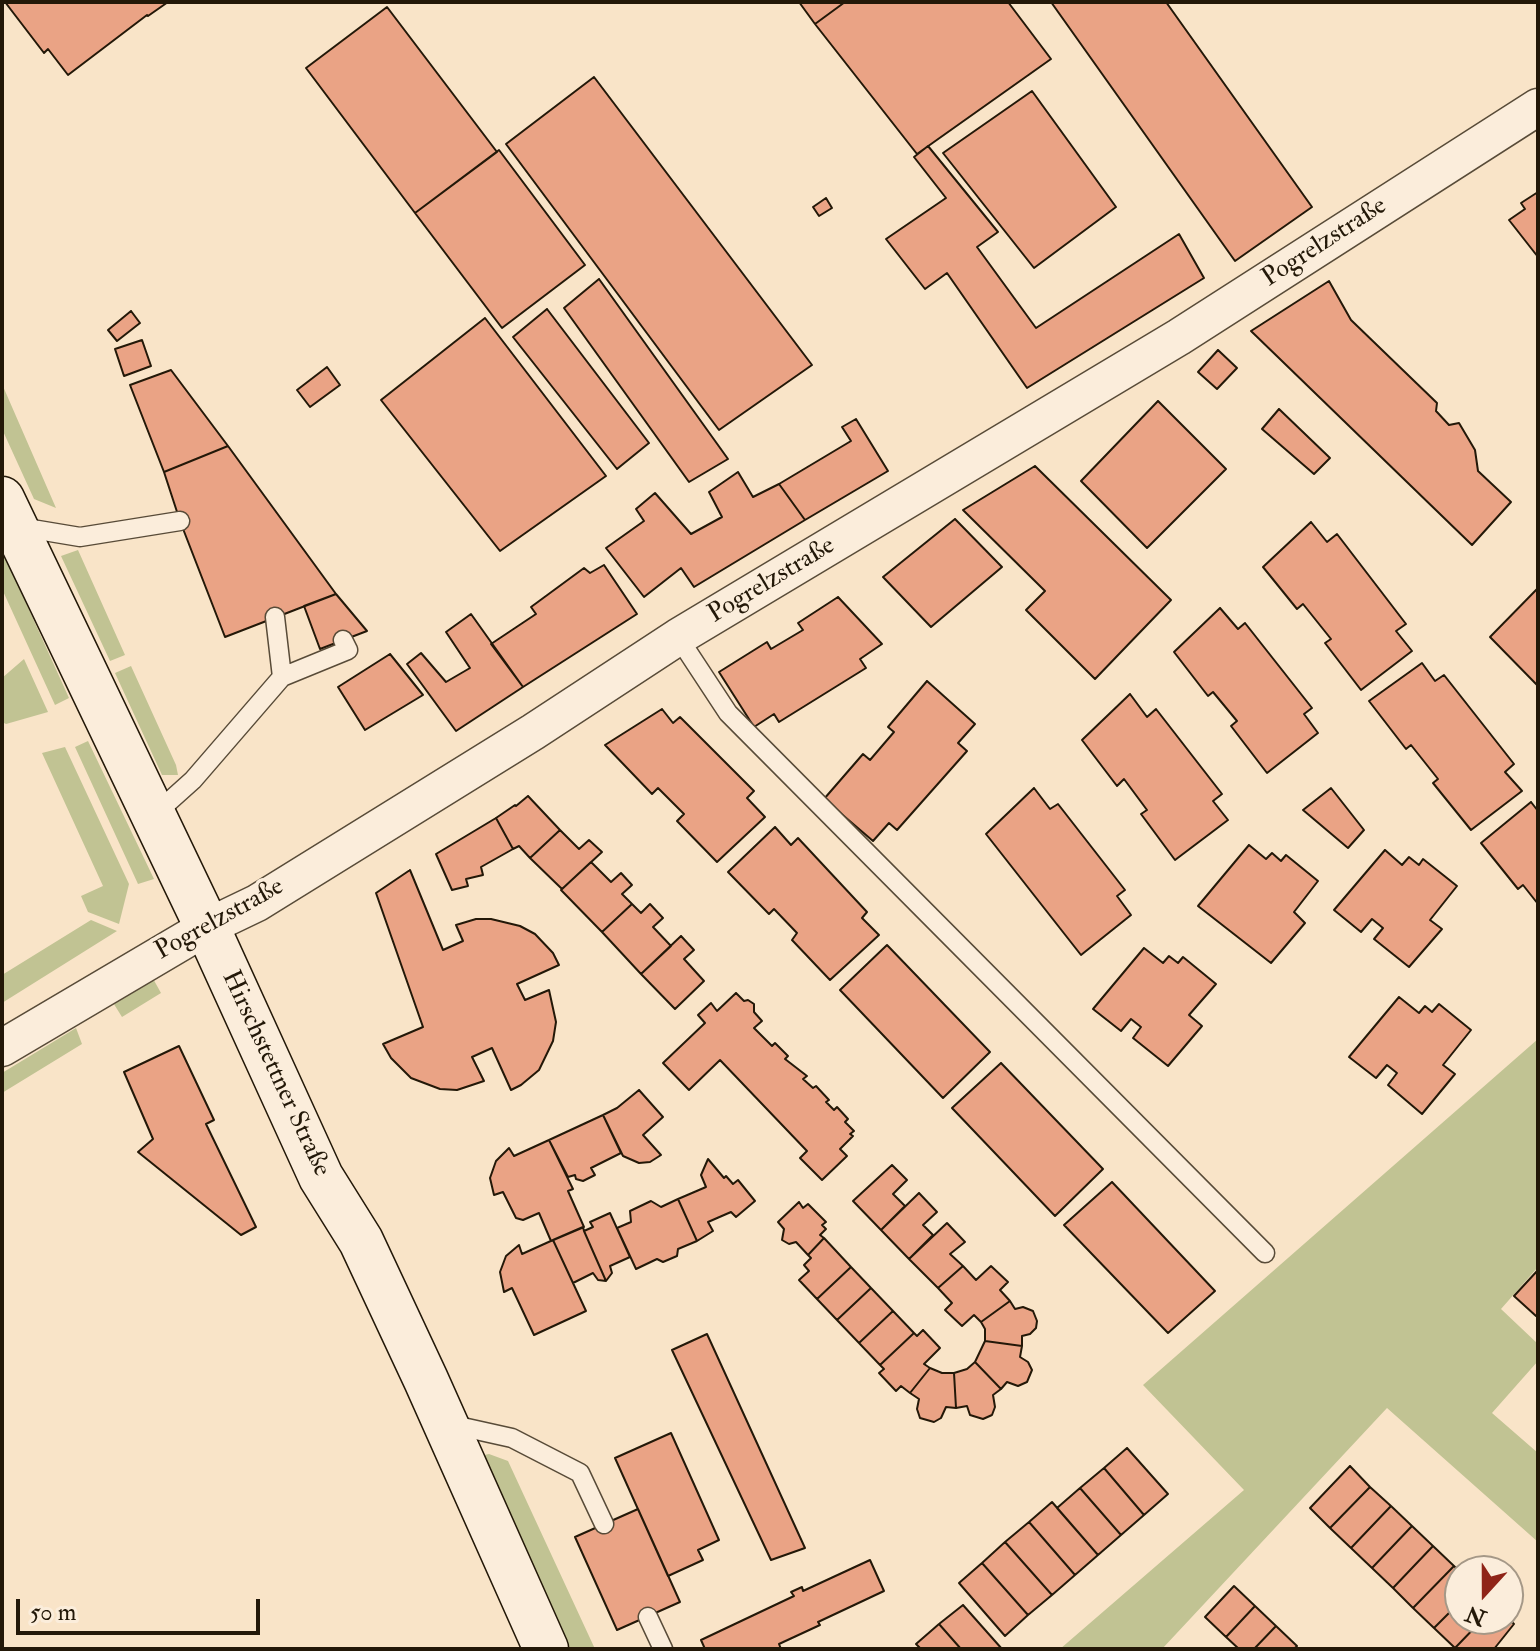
<!DOCTYPE html>
<html>
<head>
<meta charset="utf-8">
<style>
	body { margin:0 }
	#map { position:relative; width:1540px; height:1651px; overflow:hidden; background:#f9e4c8; font-family:"IM FELL Double Pica",serif }
	canvas { display:block }
	.frame { position:absolute; inset:0; border:4px solid #231808; pointer-events:none }
	.north { position:absolute; left:1444px; top:1555px; width:80px; height:80px; box-sizing:border-box; background:#fbeddb; border:2px solid #a59887; border-radius:50%; rotate:201deg; font-size:22px; font-weight:700; line-height:32px; text-align:center; color:#231808 }
	.north::after { content:''; display:block; margin:auto; width:28px; height:36px; background:#8f2418; clip-path:polygon(50% 0,100% 100%,50% 72%,0 100%) }
	.scale { position:absolute; left:16px; top:1599px; width:244px; height:36px; box-sizing:border-box; border:4px solid #231808; border-top:0; padding-left:10px; font-size:24px; line-height:28px; white-space:nowrap; color:#231808; -webkit-text-stroke:6px #fbeddb; paint-order:stroke }
</style>
</head>
<body>
<div id="map">
<canvas width="1540" height="1651"></canvas>
<div class="frame"></div>
<div class="north">N</div>
<div class="scale">50 m</div>
</div>
<script>
const ctx = document.querySelector('canvas').getContext('2d');
ctx.lineJoin = 'round';
function fillPath(path, color) { ctx.fillStyle = color; ctx.fill(path, 'evenodd'); }
const poly = rows => new Path2D(rows.map(r => 'M' + r).join(''));
function stroke(path, color, width, dash) { ctx.strokeStyle = color; ctx.lineWidth = width; ctx.lineCap = dash ? 'butt' : 'round'; ctx.setLineDash(dash || []); ctx.stroke(path); }
function drawText(font, color, halo, rows, align = 'center') {
  ctx.font = font + ' "IM FELL Double Pica",serif'; ctx.lineWidth = 7; ctx.setLineDash([]); ctx.textBaseline = 'middle'; ctx.strokeStyle = halo; ctx.fillStyle = color; for (const [text, x, y, turn = 0] of rows) {
    ctx.save(); ctx.translate(x, y); ctx.rotate((+turn || 0) * Math.PI / 180); ctx.textAlign = isNaN(turn) ? turn : align; if (halo) ctx.strokeText(text, 0, 0); ctx.fillText(text, 0, 0); ctx.restore();
  }
}
const green = poly([
	[2,384,56,508,34,499,2,429],
	[2,550,69,698,55,705,2,589],
	[78,550,125,655,110,661,61,556],
	[24,659,48,712,6,724,2,722,2,678],
	[131,666,176,765,178,775,162,775,115,673],
	[88,741,154,879,138,884,75,747],
	[65,747,129,884,119,924,88,912,81,896,103,886,42,753],
	[91,920,117,931,2,1003,2,975],
	[151,975,161,993,122,1017,112,1001],
	[76,1028,82,1044,2,1093,2,1073],
	[1538,1039,1538,1267,1501,1309,1538,1344,1538,1361,1492,1413,1538,1453,1538,1542,1387,1408,1162,1649,1060,1649,1244,1490,1143,1385],
	[489,1454,508,1461,595,1649,565,1649,482,1464,484,1455]
]);
const building = poly([
	[5,2,168,2,148,16,147,15,68,75,48,49,44,53,5,2],
	[799,2,845,2,815,24,799,2],
	[845,2,1008,2,1051,59,917,154,815,24,845,2],
	[1051,2,1166,2,1312,207,1235,261,1051,2],
	[387,7,497,152,415,213,306,68,387,7],
	[594,77,812,365,719,430,506,144,594,77],
	[1032,91,1116,207,1034,268,943,153,1032,91],
	[928,146,998,232,977,247,1036,328,1179,234,1204,278,1027,388,947,273,925,289,886,239,946,198,914,157,928,146],
	[499,150,585,265,502,328,415,213,499,150],
	[1538,192,1538,257,1509,220,1525,209,1521,203,1538,192],
	[826,198,832,208,819,216,813,207,826,198],
	[599,279,728,459,689,482,564,308,599,279],
	[1329,281,1351,320,1437,403,1436,411,1449,425,1459,423,1475,450,1478,471,1511,502,1472,545,1251,331,1329,281],
	[547,309,649,443,617,469,513,337,547,309],
	[131,311,140,323,117,341,108,330,131,311],
	[485,318,606,476,500,551,381,400,485,318],
	[142,340,151,366,124,376,115,349,142,340],
	[1218,350,1237,368,1217,389,1198,372,1218,350],
	[327,367,340,385,310,407,297,390,327,367],
	[171,370,228,446,164,472,130,385,171,370],
	[1158,401,1226,469,1147,548,1081,481,1158,401],
	[1279,409,1330,458,1314,474,1262,429,1279,409],
	[856,419,888,471,805,520,779,484,851,441,842,427,856,419],
	[228,446,336,594,225,637,180,521,164,472,228,446],
	[1035,466,1171,600,1095,679,1026,610,1045,591,963,510,1035,466],
	[738,472,753,497,779,484,805,520,694,587,681,568,644,597,606,548,644,521,636,509,655,493,691,534,722,517,709,492,738,472],
	[955,519,1002,567,931,627,883,577,955,519],
	[1311,522,1327,542,1337,534,1406,624,1396,631,1412,651,1361,690,1325,643,1331,639,1303,604,1297,609,1263,567,1311,522],
	[604,565,637,614,523,687,491,644,536,614,531,607,584,568,590,573,604,565],
	[1538,588,1538,686,1490,637,1538,588],
	[336,594,367,631,320,649,304,606,336,594],
	[838,597,882,644,860,659,866,668,779,722,774,714,754,727,719,672,767,642,771,649,803,630,798,623,838,597],
	[1220,608,1238,629,1245,623,1312,708,1304,714,1318,733,1267,773,1231,726,1237,721,1213,692,1208,696,1174,652,1220,608],
	[471,614,523,687,456,731,407,664,421,653,446,682,470,668,446,632,471,614],
	[390,654,423,695,365,730,338,687,390,654],
	[1422,663,1435,681,1444,675,1514,764,1505,772,1522,791,1471,830,1433,783,1438,779,1411,745,1406,749,1369,701,1422,663],
	[927,681,975,724,958,743,967,751,897,830,889,823,873,841,824,799,863,754,870,760,894,732,888,727,927,681],
	[1130,694,1147,717,1156,709,1222,794,1213,801,1228,820,1175,860,1141,814,1147,810,1124,779,1117,786,1082,740,1130,694],
	[662,709,673,723,680,717,754,791,747,798,765,817,717,862,677,821,684,814,658,788,652,794,605,745,662,709],
	[1034,788,1050,809,1058,804,1125,890,1117,896,1131,915,1081,955,986,834,1034,788],
	[1331,788,1364,830,1348,848,1303,810,1331,788],
	[528,796,560,830,530,858,519,846,513,849,496,818,515,805,516,806,528,796],
	[1531,802,1538,811,1538,904,1523,885,1518,889,1481,843,1531,802],
	[496,818,513,849,481,867,483,875,466,879,468,886,452,890,436,854,496,818],
	[775,827,791,845,798,838,867,912,862,918,879,935,830,980,792,940,797,933,774,909,769,914,728,872,775,827],
	[560,830,579,849,589,840,602,852,562,889,530,858,560,830],
	[1249,845,1266,859,1272,853,1281,861,1286,855,1318,881,1294,912,1305,923,1271,963,1198,906,1249,845],
	[1385,850,1402,865,1409,857,1419,865,1423,859,1457,886,1430,920,1442,929,1409,967,1374,939,1383,928,1372,919,1361,932,1334,910,1385,850],
	[591,862,611,882,621,873,632,885,622,894,632,904,602,932,561,890,591,862],
	[410,870,443,950,463,941,456,925,476,919,491,919,520,926,535,934,553,953,559,965,517,984,525,1000,549,990,556,1022,553,1041,539,1070,521,1085,511,1090,492,1048,472,1057,484,1081,457,1090,440,1089,411,1078,391,1058,383,1044,423,1027,376,893,410,870],
	[632,904,641,913,650,904,663,918,653,927,671,946,641,974,602,932,632,904],
	[681,936,694,950,684,959,704,981,675,1009,641,974,681,936],
	[887,945,990,1052,943,1098,840,990,887,945],
	[1144,948,1163,963,1169,956,1178,963,1183,957,1216,984,1189,1015,1202,1026,1168,1066,1133,1038,1141,1027,1131,1019,1121,1031,1093,1009,1144,948],
	[736,993,744,1001,748,1000,754,1004,754,1012,762,1021,754,1028,772,1046,775,1043,788,1056,785,1059,807,1076,803,1079,813,1088,816,1086,829,1100,826,1102,834,1110,837,1107,848,1119,845,1122,854,1131,850,1134,853,1136,840,1149,847,1156,822,1180,800,1158,807,1151,720,1060,689,1090,663,1063,705,1023,698,1015,711,1003,717,1011,736,993],
	[1399,997,1419,1013,1425,1006,1432,1012,1439,1004,1471,1030,1443,1065,1455,1074,1422,1114,1388,1085,1397,1073,1387,1065,1376,1078,1349,1057,1399,997],
	[179,1046,214,1120,206,1124,256,1227,241,1235,138,1152,153,1139,124,1072,179,1046],
	[1001,1063,1103,1169,1055,1216,952,1108,1001,1063],
	[639,1090,663,1117,643,1135,661,1155,650,1162,639,1163,623,1156,603,1115,617,1108,639,1090],
	[603,1115,621,1153,591,1168,595,1175,583,1181,576,1179,575,1175,568,1177,549,1140,603,1115],
	[549,1140,573,1189,568,1191,584,1227,551,1241,539,1213,523,1220,516,1218,503,1192,494,1195,490,1178,496,1161,509,1148,514,1156,549,1140],
	[708,1159,724,1178,726,1176,733,1184,738,1180,755,1201,736,1217,731,1212,708,1222,713,1231,697,1241,678,1199,706,1187,701,1175,708,1159],
	[892,1165,907,1180,893,1194,905,1206,881,1230,853,1201,892,1165],
	[1112,1182,1215,1291,1168,1333,1064,1225,1112,1182],
	[919,1193,937,1212,923,1225,933,1235,909,1259,881,1230,919,1193],
	[678,1199,697,1241,678,1249,677,1256,663,1262,657,1259,636,1269,617,1228,631,1222,630,1211,651,1201,661,1207,678,1199],
	[799,1202,803,1208,808,1204,826,1222,822,1225,826,1229,820,1235,824,1238,808,1255,796,1242,789,1244,782,1240,784,1229,778,1222,799,1202],
	[610,1213,630,1257,610,1266,612,1273,606,1281,584,1231,593,1227,590,1222,610,1213],
	[947,1223,965,1242,950,1254,963,1266,938,1288,909,1259,947,1223],
	[583,1227,584,1231,606,1281,598,1280,593,1273,573,1283,553,1240,583,1227],
	[824,1238,851,1267,817,1299,799,1280,809,1271,804,1265,811,1258,808,1255,824,1238],
	[553,1240,586,1311,534,1335,512,1288,504,1292,500,1272,506,1256,519,1245,522,1254,553,1240],
	[963,1266,976,1280,991,1266,1008,1282,1000,1290,1010,1301,981,1322,974,1315,962,1326,945,1310,952,1303,938,1288,963,1266],
	[851,1267,871,1288,837,1320,817,1299,851,1267],
	[1538,1270,1538,1314,1536,1316,1514,1296,1538,1270],
	[871,1288,893,1311,859,1343,837,1320,871,1288],
	[1010,1301,1015,1309,1023,1307,1033,1311,1037,1321,1036,1328,1030,1334,1022,1336,1022,1346,985,1341,985,1329,981,1322,1010,1301],
	[893,1311,914,1333,880,1365,859,1343,893,1311],
	[923,1330,940,1348,924,1364,930,1368,910,1393,901,1386,896,1391,879,1373,884,1369,880,1365,914,1333,917,1336,923,1330],
	[707,1334,805,1548,771,1560,672,1350,707,1334],
	[985,1341,1022,1346,1020,1357,1028,1362,1032,1370,1027,1382,1018,1386,1007,1382,1001,1389,975,1362,985,1341],
	[975,1362,1001,1389,993,1395,995,1407,992,1415,983,1419,970,1415,967,1406,956,1408,954,1373,967,1369,975,1362],
	[930,1368,942,1373,954,1373,956,1408,946,1407,941,1418,934,1422,920,1418,917,1409,919,1399,910,1393,930,1368],
	[671,1433,719,1540,698,1550,703,1560,668,1576,615,1458,671,1433],
	[1127,1448,1168,1494,1144,1515,1104,1468,1127,1448],
	[1350,1466,1370,1487,1330,1528,1310,1508,1350,1466],
	[1104,1468,1144,1515,1121,1535,1080,1488,1104,1468],
	[1370,1487,1391,1506,1351,1548,1330,1528,1370,1487],
	[1080,1488,1121,1535,1098,1555,1057,1508,1080,1488],
	[1052,1502,1098,1555,1075,1575,1029,1522,1052,1502],
	[1391,1506,1412,1526,1372,1568,1351,1548,1391,1506],
	[638,1509,680,1602,617,1630,575,1537,638,1509],
	[1029,1522,1075,1575,1052,1595,1005,1542,1029,1522],
	[1412,1526,1433,1546,1393,1588,1372,1568,1412,1526],
	[1005,1542,1052,1595,1028,1615,982,1563,1005,1542],
	[1433,1546,1454,1566,1413,1608,1393,1588,1433,1546],
	[870,1560,884,1591,818,1622,820,1625,779,1644,781,1649,705,1649,701,1640,794,1596,791,1592,802,1587,803,1591,870,1560],
	[982,1563,1028,1615,1005,1636,959,1583,982,1563],
	[1454,1566,1460,1572,1460,1602,1434,1628,1413,1608,1454,1566],
	[1234,1586,1255,1606,1226,1637,1205,1617,1234,1586],
	[1460,1602,1460,1619,1483,1619,1455,1648,1434,1628,1460,1602],
	[963,1605,1002,1649,961,1649,939,1624,963,1605],
	[1255,1606,1276,1626,1254,1649,1239,1649,1226,1637,1255,1606],
	[1508,1618,1514,1624,1494,1649,1455,1648,1483,1619,1508,1618],
	[939,1624,961,1649,921,1649,916,1644,939,1624],
	[1276,1626,1297,1646,1294,1649,1254,1649,1276,1626]
]);
const service = poly([
	[20,527,80,537,180,521],
	[678,637,728,713,1265,1253],
	[282,677,348,650,343,640],
	[154,815,193,780,282,677,275,617],
	[449,1424,512,1438,580,1473,604,1524],
	[648,1617,663,1649]
]);
const minor = poly([
	[2,1048,207,927,257,903,533,732,678,637,1179,337,1538,107]
]);
const secondary = poly([
	[2,499,207,927,321,1177,361,1241,426,1380,546,1649]
]);
const streetNames = [
	["Pogrelzstraße",1325,243,-33],
	["Pogrelzstraße",772,581,-31],
	["Pogrelzstraße",220,920,-29],
	["Hirschstettner Straße",275,1074,65]
];
fillPath(green, '#c1c393');
fillPath(building, '#eaa385');
stroke(building, '#231808', 2);
stroke(service, '#584b38', 21);
stroke(minor, '#584b38', 39);
stroke(secondary, '#231808', 47);
stroke(service, '#fbeddb', 18);
stroke(minor, '#fbeddb', 36);
stroke(secondary, '#fbeddb', 44);
drawText('26px', '#231808', '#fbeddb', streetNames);
</script>
</body>
</html>
